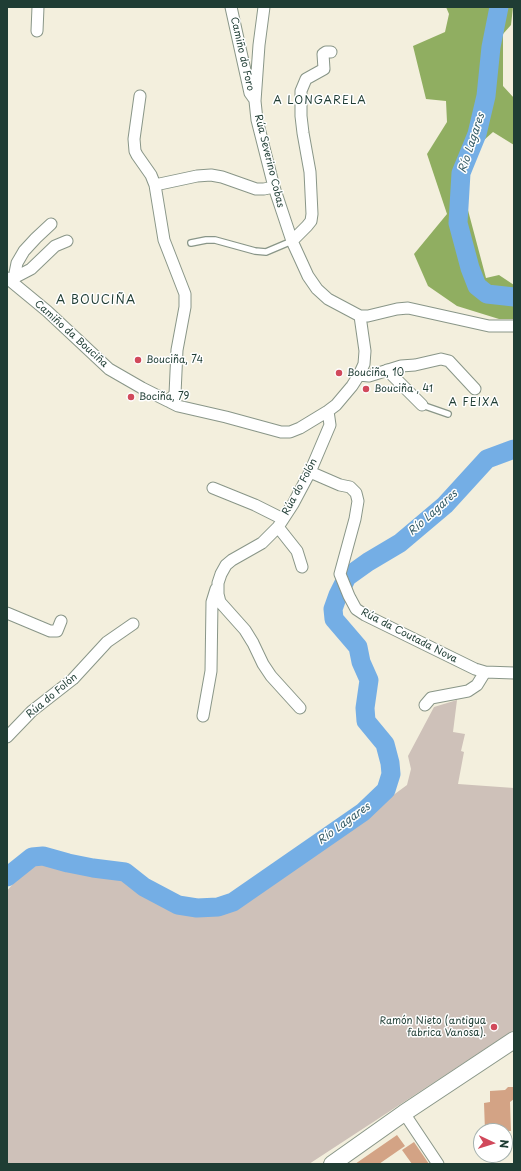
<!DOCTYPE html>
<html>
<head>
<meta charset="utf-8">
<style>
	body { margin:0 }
	#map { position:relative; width:521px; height:1171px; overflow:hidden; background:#f3efdd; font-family:"Playpen Sans",sans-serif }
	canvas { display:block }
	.frame { position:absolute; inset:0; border:8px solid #1f3d34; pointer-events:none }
	.north { position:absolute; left:473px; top:1123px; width:40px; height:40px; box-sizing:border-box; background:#fff; border:1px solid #a5b1ae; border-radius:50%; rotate:94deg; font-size:11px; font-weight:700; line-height:16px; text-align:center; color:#1f3d34 }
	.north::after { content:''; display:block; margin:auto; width:14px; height:18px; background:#d1495b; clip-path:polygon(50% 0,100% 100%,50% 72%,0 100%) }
</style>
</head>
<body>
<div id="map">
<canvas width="521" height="1171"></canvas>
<div class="frame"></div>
<div class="north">N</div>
</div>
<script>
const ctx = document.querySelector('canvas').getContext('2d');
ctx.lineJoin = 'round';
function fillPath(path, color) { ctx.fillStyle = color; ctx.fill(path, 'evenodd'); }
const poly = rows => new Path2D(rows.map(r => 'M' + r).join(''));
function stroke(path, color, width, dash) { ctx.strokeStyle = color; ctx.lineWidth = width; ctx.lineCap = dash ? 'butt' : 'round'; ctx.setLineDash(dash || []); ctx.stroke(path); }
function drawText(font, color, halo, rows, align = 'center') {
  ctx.font = font + ' "Playpen Sans",sans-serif'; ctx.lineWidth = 3; ctx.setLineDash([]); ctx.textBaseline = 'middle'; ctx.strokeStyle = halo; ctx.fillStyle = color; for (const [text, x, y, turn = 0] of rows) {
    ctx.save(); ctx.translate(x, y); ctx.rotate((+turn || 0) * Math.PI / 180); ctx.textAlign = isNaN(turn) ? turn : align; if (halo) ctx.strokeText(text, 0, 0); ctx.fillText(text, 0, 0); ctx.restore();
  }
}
const industrial = poly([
	[457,700,453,732,465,734,461,751,464,752,458,784,514,788,514,1030,309,1164,7,1164,7,891,33,859,42,859,71,867,98,872,121,873,138,887,180,910,189,912,213,913,231,909,350,827,407,785,411,769,408,756,434,707]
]);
const forest = poly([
	[446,7,513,7,511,25,503,34,503,86,514,98,514,145,493,132,456,165,486,278,499,275,514,285,514,319,499,319,457,306,428,286,414,254,447,214,427,154,447,122,446,101,426,99,413,46,445,32,449,14]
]);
const river = poly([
	[499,7,491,47,486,96,477,134,461,173,458,223,470,268,477,286,487,294,514,297],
	[7,877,32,857,43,856,68,863,93,868,125,872,144,887,178,905,197,908,218,907,233,902,363,812,386,790,391,774,390,763,385,744,366,721,365,708,369,680,361,662,358,647,334,619,333,609,338,595,347,577,368,562,400,543,445,505,487,459,514,449]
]);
const building = poly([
	[508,1087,514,1087,514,1099,510,1102,511,1131,485,1131,484,1103,490,1102,490,1091,505,1090],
	[397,1135,405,1146,379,1164,355,1164],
	[414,1142,429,1164,412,1164,402,1150]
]);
const service = poly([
	[191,243,206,240,215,240,255,251,266,252,292,241],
	[422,405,448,414]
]);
const minor = poly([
	[231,7,250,93,255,100],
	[264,7,259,45,255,101,257,120,274,187,292,241,308,276,317,289,328,299,360,316,368,316,397,309,408,308,489,326,514,326],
	[37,31,38,7],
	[140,96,134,139,135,151,137,155,151,175,155,185,164,240,185,294,185,307,177,350,175,394,168,401],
	[155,185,197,176,211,175,222,177,256,189,264,189,274,187],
	[292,241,307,226,311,221,312,214,310,172,303,133,301,116,301,91,306,79,324,69,323,54,326,52,331,52],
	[7,278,47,311,109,369,142,388,178,406,226,417,281,432,290,432,300,428,328,411,336,405,352,386,359,375,364,364,365,351,360,316],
	[14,278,17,263,24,251,36,238,51,224],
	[10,280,31,269,55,246,67,241],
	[387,370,422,405],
	[359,375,369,376,401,366,415,365,441,359,449,361,475,389],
	[310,472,340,485,350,487,356,493,358,501,355,519,340,574,349,596,356,609,365,615,475,669,485,672,514,673],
	[213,488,255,505,283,519],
	[278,527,297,551,302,567],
	[7,613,50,631,57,631,61,621],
	[425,705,431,698,468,691,477,685,485,672],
	[300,708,271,676,263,664,253,643,245,630,220,602,218,594,218,583,221,574,226,565,232,560,262,543,278,527,293,504,310,472,330,425,328,411],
	[203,716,211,671,212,602,216,589],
	[7,737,32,711,73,679,107,642,133,624],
	[404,1113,438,1164]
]);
const secondary = poly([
	[332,1164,404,1113,514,1040]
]);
const markers = [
	[138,360,4,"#d1495b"],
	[339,373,4,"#d1495b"],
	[366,389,4,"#d1495b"],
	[131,397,4,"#d1495b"],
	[494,1027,4,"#d1495b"]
];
const streetNames = [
	["Camiño do Foro",242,54,77],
	["Rúa Severino Cobas",269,161,76],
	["Camiño da Bouciña",71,334,42],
	["Rúa do Folón",300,487,-62],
	["Rúa da Coutada Nova",409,636,27],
	["Rúa do Folón",52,696,-40]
];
const poiNames = [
	["Bouciña, 74",146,360],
	["Bouciña, 10",347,373],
	["Bouciña , 41",374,389],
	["Bociña, 79",139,397],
	["Ramón Nieto (antigua",486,1021,"right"],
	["fabrica Vanosa).",486,1033,"right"]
];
const neighbourhoodNames = [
	["A LONGARELA",320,101],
	["A FEIXA",474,403]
];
const waterNames = [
	["Río Lagares",472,143,-72],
	["Río Lagares",433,513,-42],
	["Río Lagares",344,824,-36]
];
const quarterNames = [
	["A BOUCIÑA",96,301]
];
fillPath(industrial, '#cec1b9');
fillPath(forest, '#90ae61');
stroke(river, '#74aee5', 19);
fillPath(building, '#d3a385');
stroke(service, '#899688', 8);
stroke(minor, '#899688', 13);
stroke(secondary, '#899688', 18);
stroke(service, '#fff', 5.5);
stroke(minor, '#fff', 11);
stroke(secondary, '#fff', 16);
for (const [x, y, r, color] of markers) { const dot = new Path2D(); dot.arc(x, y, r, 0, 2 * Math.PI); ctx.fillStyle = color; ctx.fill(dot); stroke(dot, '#fff', 1.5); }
drawText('10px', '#1f3d34', '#fff', streetNames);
drawText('10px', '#1f3d34', '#fff', poiNames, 'left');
ctx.letterSpacing = '1px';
drawText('11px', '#1f3d34', '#fff', neighbourhoodNames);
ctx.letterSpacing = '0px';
drawText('italic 11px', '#395f69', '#fff', waterNames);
ctx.letterSpacing = '1px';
drawText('12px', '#1f3d34', '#fff', quarterNames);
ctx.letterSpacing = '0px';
</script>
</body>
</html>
